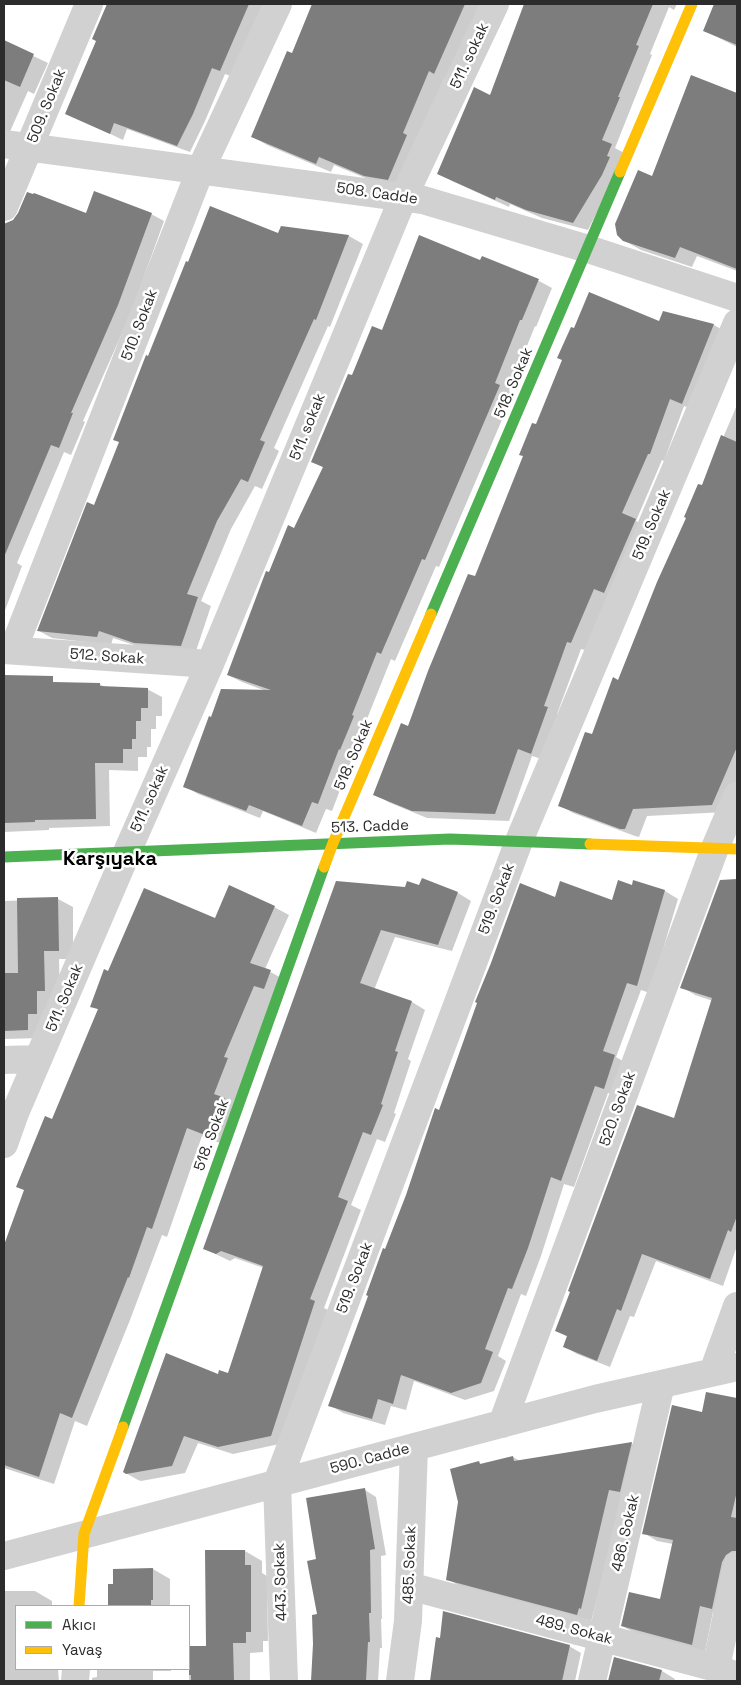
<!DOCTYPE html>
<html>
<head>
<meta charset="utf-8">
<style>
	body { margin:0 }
	#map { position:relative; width:741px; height:1685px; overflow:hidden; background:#fff; font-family:"Space Grotesk",sans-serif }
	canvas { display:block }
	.frame { position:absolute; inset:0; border:5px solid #2c2c2c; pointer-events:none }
	.legend { position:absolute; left:15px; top:1605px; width:175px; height:65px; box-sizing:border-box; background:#fff; border:1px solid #ababab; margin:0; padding:6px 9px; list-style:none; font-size:15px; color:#2c2c2c }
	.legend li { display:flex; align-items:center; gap:10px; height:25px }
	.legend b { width:25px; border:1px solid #ababab }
</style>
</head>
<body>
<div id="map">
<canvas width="741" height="1685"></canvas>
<div class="frame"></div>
<ul class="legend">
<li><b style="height:6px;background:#4caf50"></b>Akıcı</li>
<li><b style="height:6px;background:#ffc107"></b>Yavaş</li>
</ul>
</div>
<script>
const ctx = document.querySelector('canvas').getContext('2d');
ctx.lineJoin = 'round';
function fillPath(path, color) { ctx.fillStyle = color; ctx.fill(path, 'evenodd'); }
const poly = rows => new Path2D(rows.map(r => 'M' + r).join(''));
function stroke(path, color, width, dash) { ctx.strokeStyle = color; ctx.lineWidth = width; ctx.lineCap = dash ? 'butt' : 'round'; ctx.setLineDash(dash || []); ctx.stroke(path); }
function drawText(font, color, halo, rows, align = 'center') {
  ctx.font = font + ' "Space Grotesk",sans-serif'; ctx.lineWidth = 5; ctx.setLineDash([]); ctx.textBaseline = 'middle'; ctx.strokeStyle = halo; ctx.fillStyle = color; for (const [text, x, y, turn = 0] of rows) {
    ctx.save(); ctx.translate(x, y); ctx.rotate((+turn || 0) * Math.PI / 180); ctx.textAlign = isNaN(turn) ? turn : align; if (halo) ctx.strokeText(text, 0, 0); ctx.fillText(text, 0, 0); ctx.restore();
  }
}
const shadow = poly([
	[109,4,269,4,233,77,225,74,205,121,190,152,127,129,123,140,66,113,98,41,94,39],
	[317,4,485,4,449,81,444,79,418,142,403,187,380,184,334,165,331,172,267,145,252,136],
	[526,4,677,4,674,10,669,7,650,54,652,55,615,148,626,154,588,230,542,218,510,204,509,207,452,181,438,173,491,96],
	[716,4,737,4,737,47,705,31],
	[4,42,48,63,34,94,28,91,8,136,4,134],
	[692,77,737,94,737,271,697,256,692,267,641,250,623,240,653,178],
	[151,214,164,221,131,313,83,421,85,422,71,455,64,452,17,563,22,566,4,613,4,227,5,223,14,221,86,215],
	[282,227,349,236,363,244,330,327,328,326,274,448,279,451,262,489,255,486,231,529,201,601,211,606,195,654,149,650,113,638,111,645,52,638,39,631,95,506,120,442,149,357,189,263,279,234],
	[483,258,539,281,552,288,536,327,535,326,509,391,513,394,439,567,436,566,395,661,391,659,365,724,367,725,354,757,353,756,332,811,326,809,316,833,263,811,260,818,198,794,185,786,266,691,242,682,228,675,270,574,295,529,324,468,313,461,353,377,382,332,481,261],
	[664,312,714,325,728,333,696,411,684,406,664,461,662,460,636,521,649,528,585,650,581,649,557,714,561,716,545,760,532,756,509,821,427,818,388,802,375,794,409,727,475,578,537,426,660,323],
	[737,405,737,796,726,812,647,816,639,837,635,836,573,813,559,805,619,681],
	[4,684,100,684,106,688,147,689,162,697,162,716,156,716,156,729,151,729,151,747,147,747,147,757,138,757,138,771,109,770,110,826,49,828,49,830,4,832],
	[423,879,458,893,471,901,452,951,395,937,374,990,412,1002,425,1010,408,1059,411,1061,394,1113,396,1114,385,1142,377,1139,351,1205,361,1210,324,1308,328,1310,284,1443,233,1454,198,1443,185,1473,141,1481,138,1480,124,1472,219,1376,228,1374,264,1268,235,1258,230,1261,205,1249,337,882,406,888,420,887],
	[737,880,737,1106,698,1093,713,1001,695,995,682,987,721,881],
	[634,882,665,891,678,899,650,993,641,990,616,1057,628,1064,617,1096,608,1093,574,1187,564,1184,541,1256,526,1296,521,1294,498,1356,506,1361,494,1391,465,1400,414,1381,406,1410,391,1406,385,1425,343,1413,330,1405,386,1251,440,1111,556,898,613,902,633,886],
	[58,899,73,907,73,959,59,959,60,999,42,1038,4,1039,4,901],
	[274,907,289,915,265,969,285,980,225,1145,202,1136,167,1237,162,1235,130,1320,87,1426,75,1421,54,1484,4,1468,4,1246,26,1191,17,1186,53,1120,99,1010,92,1006,109,973,215,919],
	[675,1118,737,1144,737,1246,723,1286,656,1261,634,1317,630,1316,610,1367,577,1354,564,1346,568,1337,557,1331],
	[707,1393,737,1400,737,1565,725,1615,713,1612,705,1652,635,1633,622,1626,661,1600,673,1544,657,1541,644,1533,703,1413],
	[631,1443,646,1451,602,1580,591,1622,462,1588,448,1579,479,1463,483,1465,513,1457,520,1461],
	[365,1490,376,1497,386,1555,381,1556,382,1619,381,1619,382,1648,380,1648,378,1681,314,1681,314,1644,318,1616,317,1560],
	[245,1551,262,1561,262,1573,267,1576,268,1641,263,1641,263,1652,250,1653,250,1681,189,1681,189,1647,207,1647],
	[153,1569,170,1579,170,1606,109,1606,109,1585,114,1585],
	[4,1591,35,1591,52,1601,52,1606,16,1606,16,1669,58,1669,59,1681,4,1681],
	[437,1638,569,1646,581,1653,575,1681,431,1681],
	[615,1659,662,1671,675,1679,674,1681,610,1681],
	[97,1669,171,1669,171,1671,153,1671,153,1681,92,1681,92,1678,97,1677]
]);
const building = poly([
	[107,4,249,4,220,71,212,68,193,114,177,146,114,123,110,134,65,114,96,41,92,39],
	[312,4,465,4,434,74,429,71,403,133,407,135,388,180,364,176,319,157,316,164,251,137,287,51,292,53],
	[524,4,653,4,636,45,639,46,618,97,620,97,602,140,612,144,607,156,610,157,602,175,573,223,526,210,496,197,495,200,437,174,474,87,490,95],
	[714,4,737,4,737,45,703,31],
	[4,40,34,54,20,87,4,80],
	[691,75,737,93,737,269,680,247,675,258,623,241,617,235,615,224,638,170,652,176],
	[94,191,152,213,118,305,71,413,73,413,59,448,51,445,4,557,4,224,13,220,18,213,27,192,33,194,34,193,86,213],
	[210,206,278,233,281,226,349,235,316,320,314,319,260,440,265,442,248,482,241,479,217,521,187,594,198,597,181,646,134,643,99,631,97,637,37,631,87,502,94,505,119,442,113,440,146,355,148,356,186,261,188,262],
	[419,235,480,260,482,256,539,279,522,320,520,320,495,383,500,385,425,560,422,559,381,654,377,652,352,715,354,716,340,750,339,749,318,804,312,802,302,826,249,805,246,811,183,787,209,716,211,717,221,689,271,690,227,675,266,571,269,572,288,525,294,528,323,467,311,462,348,374,352,375,372,326,382,330],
	[589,292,659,321,663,311,714,324,682,404,670,399,650,454,648,454,622,513,636,519,604,593,594,589,571,643,567,642,544,706,548,707,531,754,518,749,495,814,412,811,373,795,401,723,408,726,428,671,468,574,475,576,523,456,519,455,532,423,536,424,562,360,557,358,571,327,574,328],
	[721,435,737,442,737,747,712,805,633,809,625,829,620,829,558,806,585,732,592,734,613,677,618,680,657,582,686,518,684,517,698,484,702,485],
	[4,675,53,676,53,682,100,683,100,686,148,688,148,708,141,708,141,721,136,721,136,739,132,739,132,749,123,749,123,763,95,763,96,819,35,820,35,822,4,823],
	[422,878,458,892,438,945,381,930,360,983,412,1001,395,1051,398,1052,381,1104,383,1105,371,1135,363,1132,338,1197,348,1201,310,1299,315,1301,271,1436,218,1447,184,1436,172,1466,126,1474,123,1472,166,1353,218,1374,219,1370,228,1373,263,1266,221,1251,216,1254,203,1249,336,881,405,887,407,881,419,885],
	[737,879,737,1216,731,1232,728,1230,710,1279,642,1254,621,1311,617,1309,597,1361,563,1347,567,1336,555,1331,570,1292,568,1291,637,1105,674,1118,712,998,680,988,720,880],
	[618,880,632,885,633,880,665,890,637,986,627,983,603,1051,615,1055,604,1089,595,1086,561,1181,551,1177,528,1248,512,1289,508,1288,485,1349,493,1352,481,1383,451,1393,401,1375,393,1404,378,1399,372,1419,328,1406,368,1296,366,1295,383,1248,385,1249,406,1195,435,1108,439,1110,477,1003,475,1002,491,963,520,883,555,897,560,881,612,900],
	[229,885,275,906,250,963,271,970,264,989,254,986,224,1057,228,1058,214,1094,225,1098,210,1137,187,1128,152,1229,147,1227,129,1278,128,1277,72,1418,60,1413,39,1477,4,1465,4,1245,24,1190,16,1187,45,1116,52,1119,98,1009,90,1007,104,969,108,971,144,888,215,918],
	[58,897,59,951,44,951,45,991,37,991,37,1014,28,1014,28,1030,4,1031,4,973,18,973,17,898],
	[706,1392,737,1398,737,1491,731,1517,737,1518,737,1551,732,1551,726,1555,722,1562,712,1609,700,1606,692,1645,621,1626,629,1592,660,1599,673,1540,642,1534,672,1405,702,1412],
	[632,1442,620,1492,609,1490,581,1609,579,1608,577,1615,446,1580,458,1502,450,1469,479,1461,480,1464,513,1456,514,1461],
	[365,1488,375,1549,370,1550,371,1613,369,1613,370,1642,368,1642,366,1681,311,1681,313,1644,312,1615,317,1614,307,1561,316,1559,306,1498],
	[205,1550,245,1550,245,1565,251,1565,251,1632,246,1632,246,1643,233,1643,234,1681,191,1681,191,1675,189,1675,189,1646,206,1646],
	[153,1568,153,1600,151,1600,151,1606,108,1606,108,1584,113,1584,113,1569],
	[443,1611,570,1645,562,1681,430,1681,436,1637,440,1638],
	[614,1657,662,1670,659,1681,608,1681]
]);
const street = poly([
	[4,144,423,200,588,249,737,298],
	[4,207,89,4],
	[4,650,210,664],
	[13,650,200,171,278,4],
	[4,1060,38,1059],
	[4,1144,15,1113,127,852,210,664,403,198,495,4],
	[713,1372,737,1306],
	[502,1424,715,848,737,796],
	[4,1556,595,1399,737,1367],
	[409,1586,716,1668,737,1676],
	[716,1668,737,1566],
	[75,1681,76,1669],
	[284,1681,277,1483,519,841,737,323],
	[400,1681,408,1621,414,1447],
	[592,1681,661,1384]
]);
const fast = poly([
	[431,614,620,172],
	[4,857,450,839,590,844],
	[123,1427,324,867]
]);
const slow = poly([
	[620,172,692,4],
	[590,844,737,849],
	[324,867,333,843,431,614],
	[79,1606,84,1534,123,1427]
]);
const streetNames = [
	["511. sokak",470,56,-65],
	["509. Sokak",47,106,-68],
	["508. Cadde",377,194,8],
	["510. Sokak",140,325,-69],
	["518. Sokak",514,383,-67],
	["511. sokak",308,427,-68],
	["519. Sokak",652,525,-67],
	["512. Sokak",107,657,4],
	["518. Sokak",354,755,-67],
	["511. sokak",150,799,-66],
	["513. Cadde",370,827,-2],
	["519. Sokak",497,899,-69],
	["511. Sokak",65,998,-67],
	["520. Sokak",618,1109,-70],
	["518. Sokak",212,1135,-70],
	["519. Sokak",355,1278,-69],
	["590. Cadde",370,1459,-15],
	["486. Sokak",626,1533,-77],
	["485. Sokak",410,1565,-88],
	["443. Sokak",281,1582,-92],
	["489. Sokak",574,1630,15]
];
const districtNames = [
	["Karşıyaka",110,860]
];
fillPath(shadow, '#0003');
fillPath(building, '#7d7d7d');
stroke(street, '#d1d1d1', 28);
stroke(fast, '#4caf50', 11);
stroke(slow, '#ffc107', 11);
drawText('15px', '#2c2c2c', '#fff', streetNames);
drawText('bold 20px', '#000', '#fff', districtNames);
</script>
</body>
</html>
